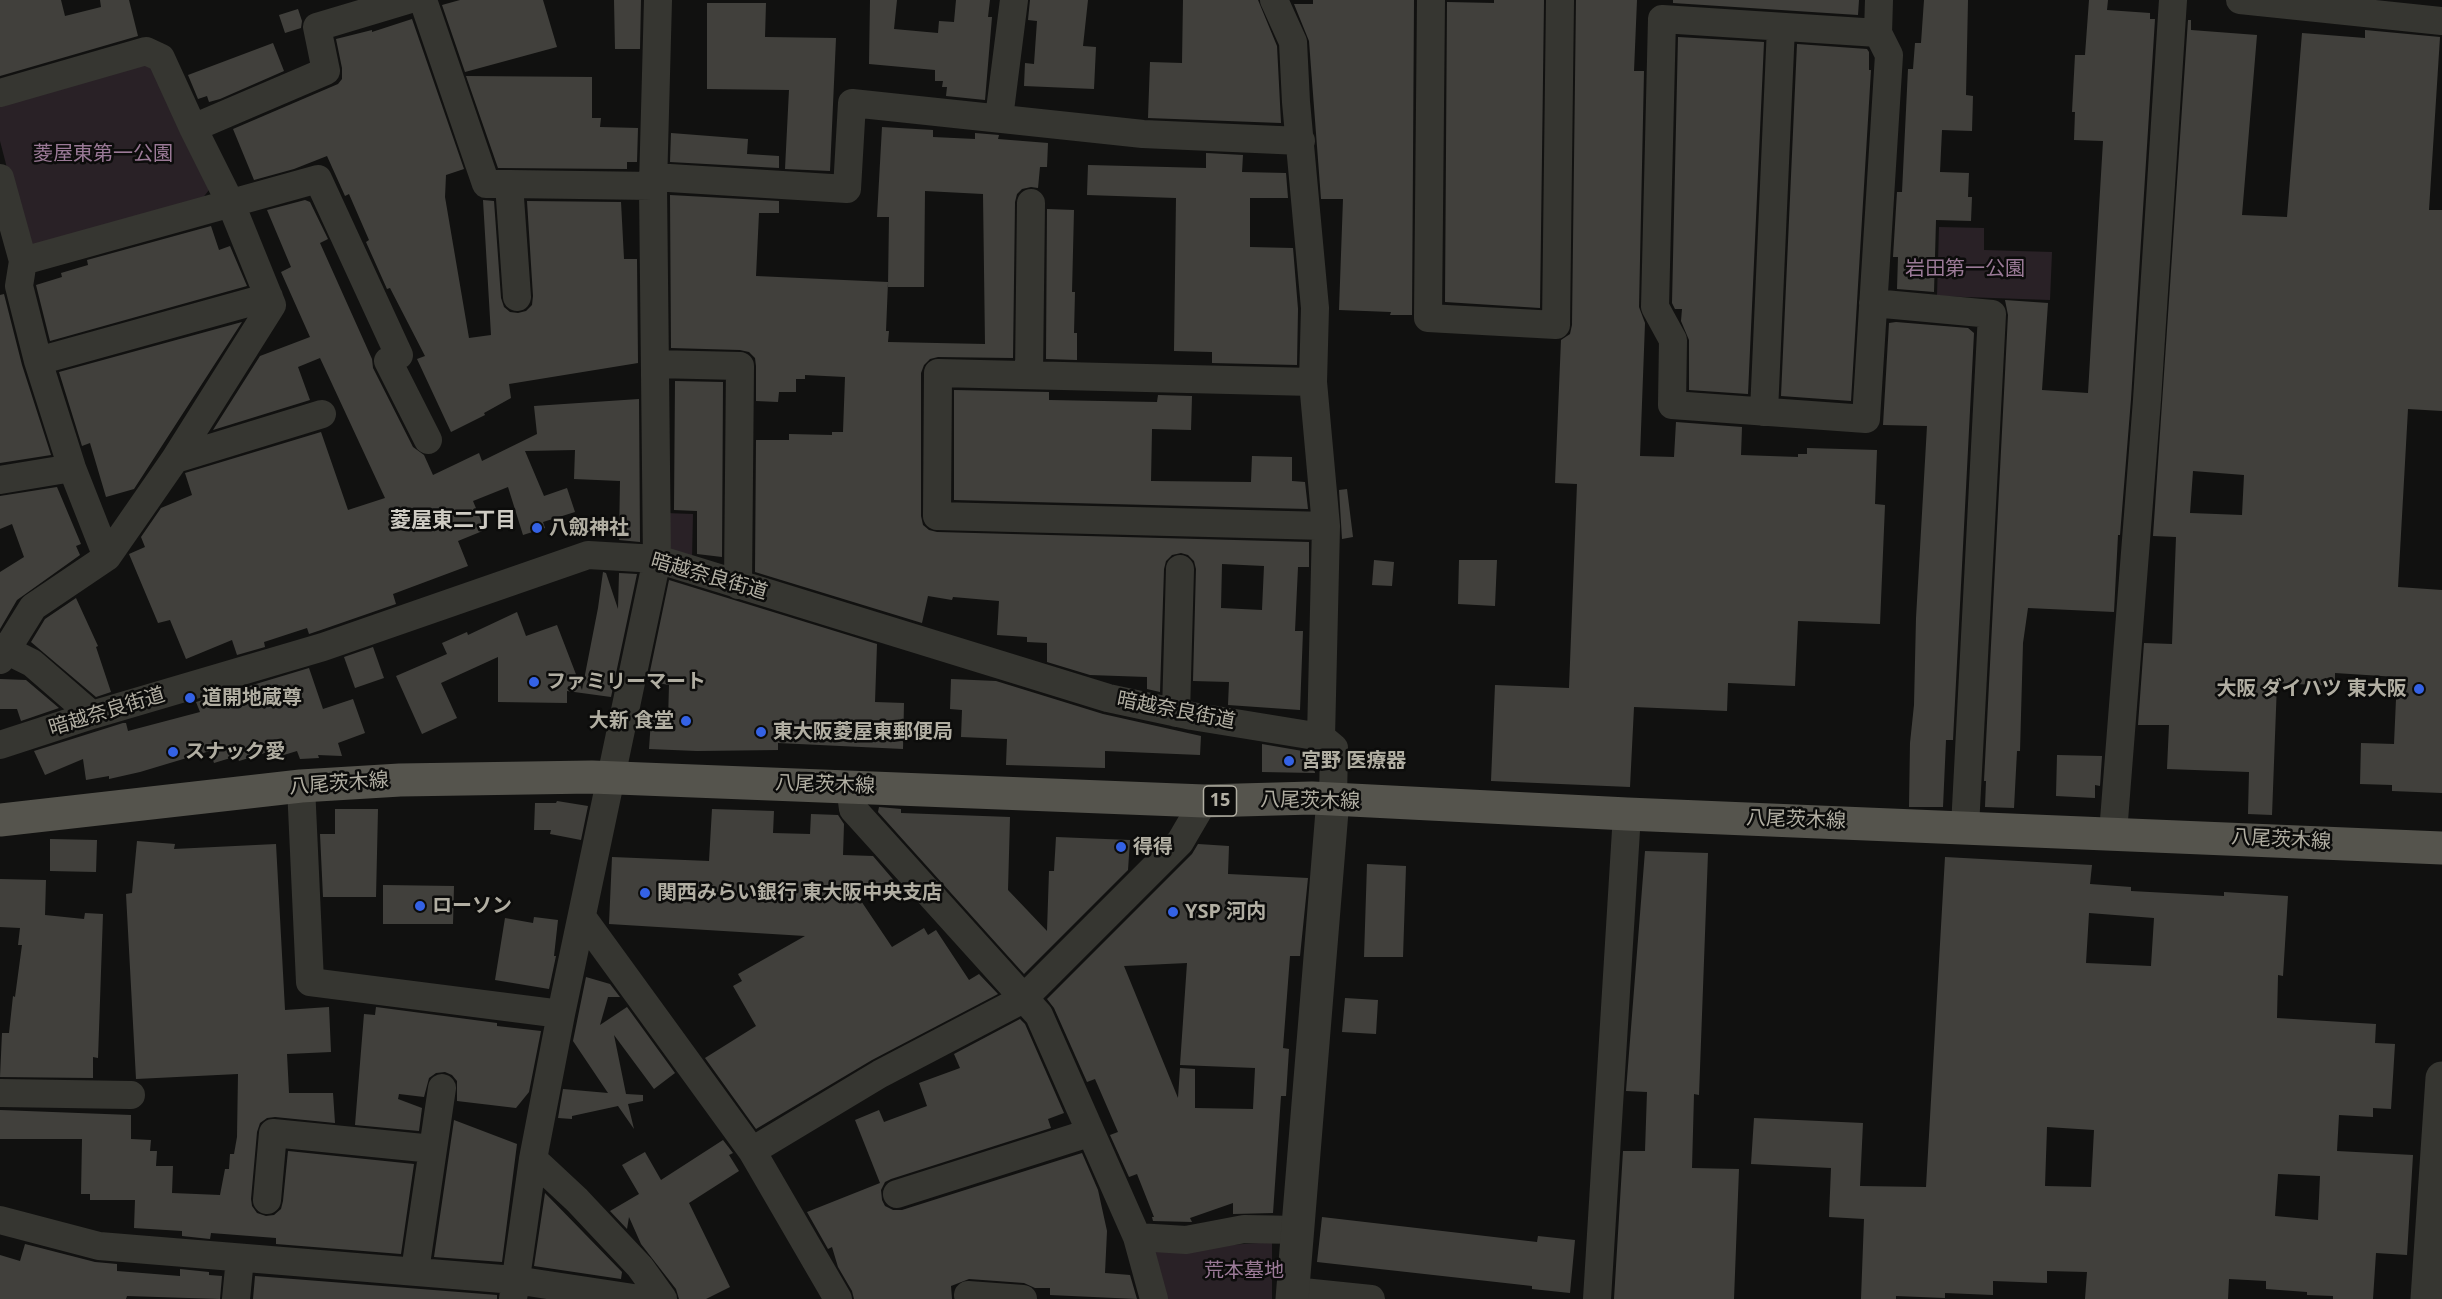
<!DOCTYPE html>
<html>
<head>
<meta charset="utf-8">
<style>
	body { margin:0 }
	canvas { display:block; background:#111110 }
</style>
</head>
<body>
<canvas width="2442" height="1299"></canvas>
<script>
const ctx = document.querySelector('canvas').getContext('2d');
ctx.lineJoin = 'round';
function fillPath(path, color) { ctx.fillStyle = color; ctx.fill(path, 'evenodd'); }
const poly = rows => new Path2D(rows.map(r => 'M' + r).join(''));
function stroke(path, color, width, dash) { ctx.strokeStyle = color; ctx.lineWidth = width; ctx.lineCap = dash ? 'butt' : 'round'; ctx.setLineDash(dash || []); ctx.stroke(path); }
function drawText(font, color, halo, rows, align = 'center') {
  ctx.font = font + ' "Noto Sans","Noto Sans JP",sans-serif'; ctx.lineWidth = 5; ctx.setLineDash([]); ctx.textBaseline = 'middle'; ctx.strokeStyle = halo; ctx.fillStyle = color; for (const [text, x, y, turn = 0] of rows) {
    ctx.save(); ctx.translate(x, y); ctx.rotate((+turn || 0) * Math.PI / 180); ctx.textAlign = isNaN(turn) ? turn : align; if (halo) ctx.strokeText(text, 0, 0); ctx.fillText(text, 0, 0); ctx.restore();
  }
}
const green = poly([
	[144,63,156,71,209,190,194,209,44,249,27,245,0,141,0,102],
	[1939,227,1984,228,1984,250,2052,252,2050,300,1937,296],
	[665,513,693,514,692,558,671,551],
	[1272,1242,1272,1299,1160,1299,1145,1251]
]);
const building = poly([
	[0,0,61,0,65,16,101,7,100,0,129,0,138,36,0,76],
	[460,0,543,0,557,47,465,72,442,5],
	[614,0,641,0,640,49,615,49],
	[870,0,897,0,894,29,938,33,939,21,954,22,956,0,990,0,988,17,992,17,985,100,946,96,947,87,942,87,943,81,935,81,935,70,869,64],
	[1030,0,1088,0,1083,46,1096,47,1094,89,1024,86,1025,63,1034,64,1037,21,1028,20],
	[1183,0,1258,0,1277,46,1281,123,1148,118,1150,62,1182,63],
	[1313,0,1414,0,1412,315,1390,315,1391,312,1339,310,1343,199,1321,199,1309,41,1294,4,1313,4],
	[1494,0,1544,0,1540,308,1445,302,1447,2,1494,3],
	[1576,0,1637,0,1634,71,1644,71,1639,307,1645,323,1640,456,1674,457,1676,422,1742,427,1741,455,1798,457,1798,454,1807,454,1807,448,1877,450,1875,504,1885,505,1880,624,1798,621,1795,686,1728,683,1727,711,1634,707,1630,787,1491,781,1495,685,1569,688,1577,484,1555,483,1561,340,1570,334,1572,325],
	[1673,0,1859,0,1858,15,1673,3],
	[1924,0,1968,0,1966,95,1973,96,1972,131,1942,130,1940,172,1969,173,1968,197,1972,197,1971,221,1936,220,1934,292,1897,289,1898,257,1893,257,1897,192,1902,192,1908,69,1913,69,1915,43,1921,43],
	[2089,0,2108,0,2107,10,2150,13,2150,19,2155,19,2131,399,2120,535,2118,535,2114,612,2028,608,2023,643,2020,751,2017,751,2014,808,1985,807,1986,781,1984,781,2008,315,2005,300,2048,303,2042,390,2088,393,2103,141,2074,140,2075,112,2072,112,2075,55,2085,55],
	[707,3,766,3,765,37,836,38,830,171,785,169,789,90,707,89],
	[298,9,302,21,301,28,285,33,279,15],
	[412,19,464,169,446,175,445,197,469,338,491,335,483,200,494,201,501,298,504,307,510,312,518,313,526,311,532,305,533,296,527,201,621,202,624,259,637,259,638,363,509,384,511,398,484,413,485,415,451,432,417,359,425,356,390,288,387,289,366,242,369,240,349,194,345,196,327,156,294,169,254,180,233,129,338,84,342,79,342,68,336,39,372,30,372,32],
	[2188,20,2191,20,2191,30,2257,35,2242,215,2287,217,2302,33,2365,38,2365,30,2440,37,2429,210,2442,210,2442,411,2408,409,2398,587,2442,590,2442,793,2392,791,2392,785,2360,784,2361,743,2394,744,2397,677,2335,673,2335,686,2277,683,2272,815,2248,814,2249,772,2167,769,2169,725,2138,725,2144,643,2172,644,2176,537,2153,536],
	[2193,471,2244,475,2242,515,2190,513],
	[1678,37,1764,42,1748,394,1689,390,1689,340,1681,321,1682,309,1675,309,1672,303],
	[273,43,284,71,220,99,209,102,207,96,198,99,188,75],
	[1797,44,1867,49,1869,52,1869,70,1871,70,1851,401,1781,396],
	[466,76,592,77,592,118,601,118,600,127,638,128,637,162,627,162,627,169,498,168],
	[882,127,933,130,933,137,975,139,975,133,999,135,998,139,1048,143,1047,167,1040,167,1038,188,1031,187,1022,189,1017,194,1015,202,1013,358,938,357,930,359,924,365,921,373,921,516,923,525,929,530,937,532,1309,542,1309,567,1298,567,1295,631,1303,631,1300,710,1228,705,1229,682,1193,681,1196,569,1194,561,1188,555,1181,553,1172,555,1166,561,1164,569,1160,692,1147,689,1147,677,1090,675,1047,662,1047,643,1027,642,1027,637,997,635,999,601,953,597,952,600,928,596,922,623,755,572,756,440,789,440,789,434,832,435,832,432,843,432,845,377,805,375,805,379,796,379,796,392,779,392,778,402,756,401,756,366,755,358,749,352,740,350,671,348,670,195,779,201,779,213,759,213,756,276,888,282,886,331,889,331,888,342,985,344,983,194,925,191,924,287,888,287,889,217,877,217],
	[1222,564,1264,566,1262,610,1221,608],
	[671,133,748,139,747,154,779,156,779,168,670,162],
	[1206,153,1243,155,1242,172,1286,173,1288,198,1250,198,1250,247,1293,248,1298,309,1297,365,1212,363,1212,352,1174,351,1176,198,1087,195,1088,165,1206,168],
	[305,200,310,202,328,239,320,243,372,359,373,368,413,447,424,455,433,475,479,453,482,461,537,434,534,406,639,399,640,542,619,540,620,481,574,479,575,450,525,451,544,496,567,488,575,512,543,522,545,528,523,535,508,487,473,501,485,530,458,541,468,566,393,594,396,604,318,631,309,634,307,628,264,642,265,647,237,655,232,640,186,659,170,620,158,623,129,554,145,547,141,537,161,508,192,495,185,473,321,432,348,510,385,498,320,358,298,367,310,400,213,430,260,356,310,337,281,272,291,267,267,210],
	[1047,209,1074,210,1072,292,1075,292,1074,333,1077,333,1077,360,1046,359],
	[211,226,219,250,230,246,247,286,50,341,36,285,62,277,61,273,88,265,87,260],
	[4,294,22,365,51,455,0,463,0,295],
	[242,322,134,489,106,497,90,443,82,446,59,372],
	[1896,322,1968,328,1974,333,1953,740,1946,740,1943,807,1909,807,1910,743,1914,705,1916,618,1927,426,1883,425,1889,323],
	[675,381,723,382,722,557,697,554,697,511,674,510],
	[954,390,1049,392,1049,400,1157,402,1158,395,1192,396,1191,430,1152,429,1151,481,1251,482,1252,456,1292,457,1292,481,1305,482,1308,509,954,500],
	[57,487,81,544,76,546,80,555,17,600,0,629,0,572,24,557,12,524,0,529,0,496],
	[1347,489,1353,537,1342,539,1339,490],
	[1374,560,1394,562,1392,586,1372,585],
	[1459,560,1497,560,1495,606,1458,604],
	[603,572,606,573,618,609,619,573,637,574,611,697,567,691,567,703,498,702,498,657,441,683,457,718,422,734,396,676,447,654,442,643,467,632,468,635,517,612,526,636,557,625,582,690,598,608],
	[669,580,877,644,875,702,904,703,903,749,778,743,778,750,697,751,649,749,651,720,668,721,669,685,648,681],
	[76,598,98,646,96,647,111,692,96,697,31,642,45,619],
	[373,647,384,678,355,688,344,657],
	[309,668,323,709,353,699,365,733,338,743,342,756,318,755,319,758,300,759,297,751,267,760,265,753,239,761,237,756,214,763,210,751,140,772,109,779,109,776,86,780,83,759,45,775,34,751,123,723,126,723,128,731,200,712,196,702],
	[0,679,26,680,59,708,21,721,17,709,0,709],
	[951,679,996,681,1103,714,1201,736,1200,755,1105,751,1105,768,1006,765,1007,739,961,737,962,710,950,709],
	[1262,744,1314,753,1315,773,1262,772],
	[2057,755,2102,756,2100,786,2095,785,2095,798,2056,796],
	[557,801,588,806,581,840,550,834,551,830,534,830,535,803,556,803],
	[879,807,901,809,901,813,1010,817,1008,890,1047,931,1049,871,1054,871,1056,837,1130,840,1128,870,1024,974,878,812],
	[335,809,378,809,376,897,323,897,320,834,335,834],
	[712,809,774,811,773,833,810,834,811,814,838,815,844,824,843,855,873,856,897,884,882,883,882,890,853,889,892,947,924,928,928,935,936,930,969,980,979,974,998,994,872,1060,756,1129,705,1058,756,1026,733,986,742,981,738,974,805,936,609,924,612,857,709,861],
	[50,839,97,840,96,872,50,871],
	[137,841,175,844,174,849,276,844,285,1010,329,1007,331,1052,287,1054,289,1093,333,1093,335,1123,275,1117,267,1118,260,1123,257,1132,251,1199,252,1206,257,1213,266,1216,274,1215,281,1209,283,1201,288,1151,414,1164,401,1254,276,1244,276,1238,211,1233,210,1239,182,1236,182,1231,134,1228,135,1200,90,1200,90,1194,81,1194,82,1139,0,1139,0,1110,131,1115,131,1139,151,1140,150,1151,157,1151,156,1166,173,1166,172,1193,220,1195,225,1169,229,1169,230,1154,234,1154,237,1137,238,1074,136,1079,126,894,132,893],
	[1198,844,1229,846,1228,874,1308,878,1300,956,1290,956,1283,1048,1289,1049,1286,1096,1281,1096,1273,1213,1233,1214,1233,1203,1190,1218,1192,1222,1153,1221,1152,1217,1154,1217,1137,1174,1129,1177,1110,1135,1118,1132,1095,1079,1087,1082,1054,1008,1047,999,1192,854],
	[1187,963,1180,1065,1255,1068,1253,1109,1195,1108,1195,1069,1180,1068,1178,1098,1124,966],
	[1645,851,1708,853,1699,1095,1694,1094,1692,1168,1739,1169,1734,1299,1614,1299,1623,1151,1645,1151,1647,1092,1626,1091],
	[1945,857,2092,865,2090,884,2131,887,2131,891,2224,896,2224,892,2288,896,2283,976,2278,975,2277,1018,2376,1024,2375,1043,2395,1044,2391,1109,2373,1108,2373,1117,2339,1115,2337,1151,2413,1155,2407,1255,2376,1253,2373,1299,2333,1299,2333,1296,2307,1295,2307,1292,2266,1289,2266,1281,2229,1279,2228,1299,2085,1299,2087,1272,2047,1271,2047,1283,1993,1281,1993,1295,1945,1293,1945,1298,1896,1296,1896,1299,1861,1299,1864,1219,1829,1217,1831,1168,1751,1164,1754,1118,1863,1123,1860,1186,1926,1187],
	[2089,913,2154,918,2151,966,2086,963],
	[2047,1127,2094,1130,2091,1187,2045,1186],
	[2278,1174,2320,1176,2318,1220,2275,1216],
	[1367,864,1406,866,1403,957,1364,957],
	[0,879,46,880,45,915,84,919,85,913,103,914,98,1058,93,1057,93,1078,0,1077,2,1033,9,1033,13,996,15,997,22,945,18,945,20,928,0,927],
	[383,885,454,886,453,924,383,924],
	[534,917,558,920,554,956,556,956,549,989,495,980,505,918,533,923],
	[586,977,610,984,620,997,608,997,600,1025,627,1007,675,1073,654,1089,614,1035,626,1094,643,1095,643,1101,628,1104,634,1129,618,1106,572,1116,572,1119,558,1118,563,1089,608,1093,573,1041],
	[1345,998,1378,1000,1376,1034,1342,1032],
	[376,1007,497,1023,497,1026,541,1031,529,1092,516,1108,457,1101,457,1081,452,1075,445,1072,436,1073,429,1078,424,1097,399,1094,398,1099,422,1108,419,1131,355,1125,364,1014,375,1015],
	[1020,1019,1025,1024,1064,1113,1048,1119,1051,1128,891,1179,885,1182,881,1190,882,1200,885,1206,893,1210,902,1210,1082,1153,1098,1190,1107,1231,1105,1273,1130,1275,1137,1299,1050,1295,1050,1288,1035,1288,1024,1283,969,1279,951,1286,952,1299,854,1299,852,1291,838,1267,832,1247,828,1249,807,1212,880,1183,855,1120,879,1110,884,1122,927,1106,919,1083,960,1068,954,1054],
	[454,1120,517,1144,502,1262,434,1257],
	[723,1140,733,1153,729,1155,739,1171,689,1203,730,1287,706,1299,679,1299,676,1289,641,1244,629,1217,627,1229,610,1211,639,1194,622,1165,645,1152,661,1180],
	[545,1193,622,1272,621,1279,534,1266],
	[1322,1217,1537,1242,1538,1236,1575,1240,1570,1293,1532,1289,1532,1286,1317,1262],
	[25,1244,95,1262,117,1264,117,1271,180,1276,180,1269,209,1272,209,1275,222,1276,220,1299,127,1296,126,1299,0,1299,0,1255,20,1261],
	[255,1276,497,1295,497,1299,253,1299]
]);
const minor = poly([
	[423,0,486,184,509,184,517,297],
	[1274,0,1293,42,1296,102,1315,308,1313,382,1326,526,1321,737,1334,748,1333,799],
	[1431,0,1428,318,1556,325,1560,0],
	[2240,0,2442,21],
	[1878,33,1662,19,1655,307,1673,340,1672,405,1866,419,1889,55,1878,33,1879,0],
	[0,93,146,51,161,58,193,128,231,204,272,305,175,459,107,557],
	[999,118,1014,0],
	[193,128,326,71,317,27,407,0],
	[653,177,847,189,852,103,1143,134,1301,141],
	[0,178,23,261,19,286,38,361,72,468,107,557,33,607,0,660],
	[509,184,653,186],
	[23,261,318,179,399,355,388,361,428,440],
	[1873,303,1992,314,1965,827],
	[38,361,269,297],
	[655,364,740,366,738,585],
	[1029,375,1031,203],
	[1313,382,938,373,937,516,1326,526],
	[1764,412,1781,27],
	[175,459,322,414],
	[0,480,72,468],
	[0,647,32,663,92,715],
	[1176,713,1180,569],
	[0,745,92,715,323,647,588,555,657,559,1108,698,1192,716,1321,737],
	[301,786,310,982,561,1014],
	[850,786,853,809,1039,1015,1137,1237,1186,1240,1244,1229,1298,1230],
	[2113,833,2147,400,2173,0],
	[582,917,752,1151,838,1299],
	[0,1093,131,1095],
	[752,1151,880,1074,1023,999,1180,842,1204,801],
	[533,1159,577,1200,640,1267,663,1299],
	[897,1194,1089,1133],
	[267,1200,273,1133,433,1149],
	[0,1220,99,1246,515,1280,640,1299],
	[1137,1237,1154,1299],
	[415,1271,442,1088],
	[1293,1291,1371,1299],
	[968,1295,1023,1299],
	[236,1299,240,1258],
	[513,1299,533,1159,561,1014,657,559,653,186,658,0],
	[1597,1299,1627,814]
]);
const tertiary = poly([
	[1292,1299,1333,799],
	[2427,1299,2442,1078]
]);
const primary = poly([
	[0,820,301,786,400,780,592,777,1204,801,1312,798,1627,814,2442,848]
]);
const markers = [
	[537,528,6,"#3462e5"],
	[534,682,6,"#3462e5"],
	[2419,689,6,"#3462e5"],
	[190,698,6,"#3462e5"],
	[686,721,6,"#3462e5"],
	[761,732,6,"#3462e5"],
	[173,752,6,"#3462e5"],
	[1289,761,6,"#3462e5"],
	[1121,847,6,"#3462e5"],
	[645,893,6,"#3462e5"],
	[420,906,6,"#3462e5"],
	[1173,912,6,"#3462e5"]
];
const shields = [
	[1220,801,33]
];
const shieldNames = [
	["15",1220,801]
];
const parkNames = [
	["菱屋東第一公園",103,154],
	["岩田第一公園",1965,269],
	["荒本墓地",1244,1271]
];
const poiNames = [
	["八劔神社",549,528],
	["ファミリーマート",546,682],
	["大阪 ダイハツ 東大阪",2407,689,"right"],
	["道開地蔵尊",202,698],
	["大新 食堂",674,721,"right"],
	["東大阪菱屋東郵便局",773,732],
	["スナック愛",185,752],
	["宮野 医療器",1301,761],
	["得得",1133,847],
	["関西みらい銀行 東大阪中央支店",657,893],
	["ローソン",432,906],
	["YSP 河内",1185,912]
];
const streetNames = [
	["暗越奈良街道",709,577,16],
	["暗越奈良街道",1176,711,11],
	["暗越奈良街道",107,712,-17],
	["八尾茨木線",339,784,-4],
	["八尾茨木線",825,785,2],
	["八尾茨木線",1310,801,1],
	["八尾茨木線",1796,820,2],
	["八尾茨木線",2281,840,3]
];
const neighbourhoodNames = [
	["菱屋東二丁目",453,521]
];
fillPath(green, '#292126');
fillPath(building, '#41403c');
stroke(minor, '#363631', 28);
stroke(tertiary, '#363631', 33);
stroke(primary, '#55544d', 33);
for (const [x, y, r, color] of markers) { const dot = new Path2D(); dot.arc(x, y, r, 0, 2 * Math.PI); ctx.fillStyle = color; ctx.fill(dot); stroke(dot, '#0c0c0b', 2); }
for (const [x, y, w] of shields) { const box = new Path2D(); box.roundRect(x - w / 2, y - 15, w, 30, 4.5); ctx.fillStyle = '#0c0c0b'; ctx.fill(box); stroke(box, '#b1aea2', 1.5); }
drawText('bold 18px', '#b1aea2', null, shieldNames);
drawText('20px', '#9b7a97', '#0c0c0b', parkNames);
drawText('bold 20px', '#b1aea2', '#0c0c0b', poiNames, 'left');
drawText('20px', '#b1aea2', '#0c0c0b', streetNames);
drawText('bold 21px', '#cecbc3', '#0c0c0b', neighbourhoodNames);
</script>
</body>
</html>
